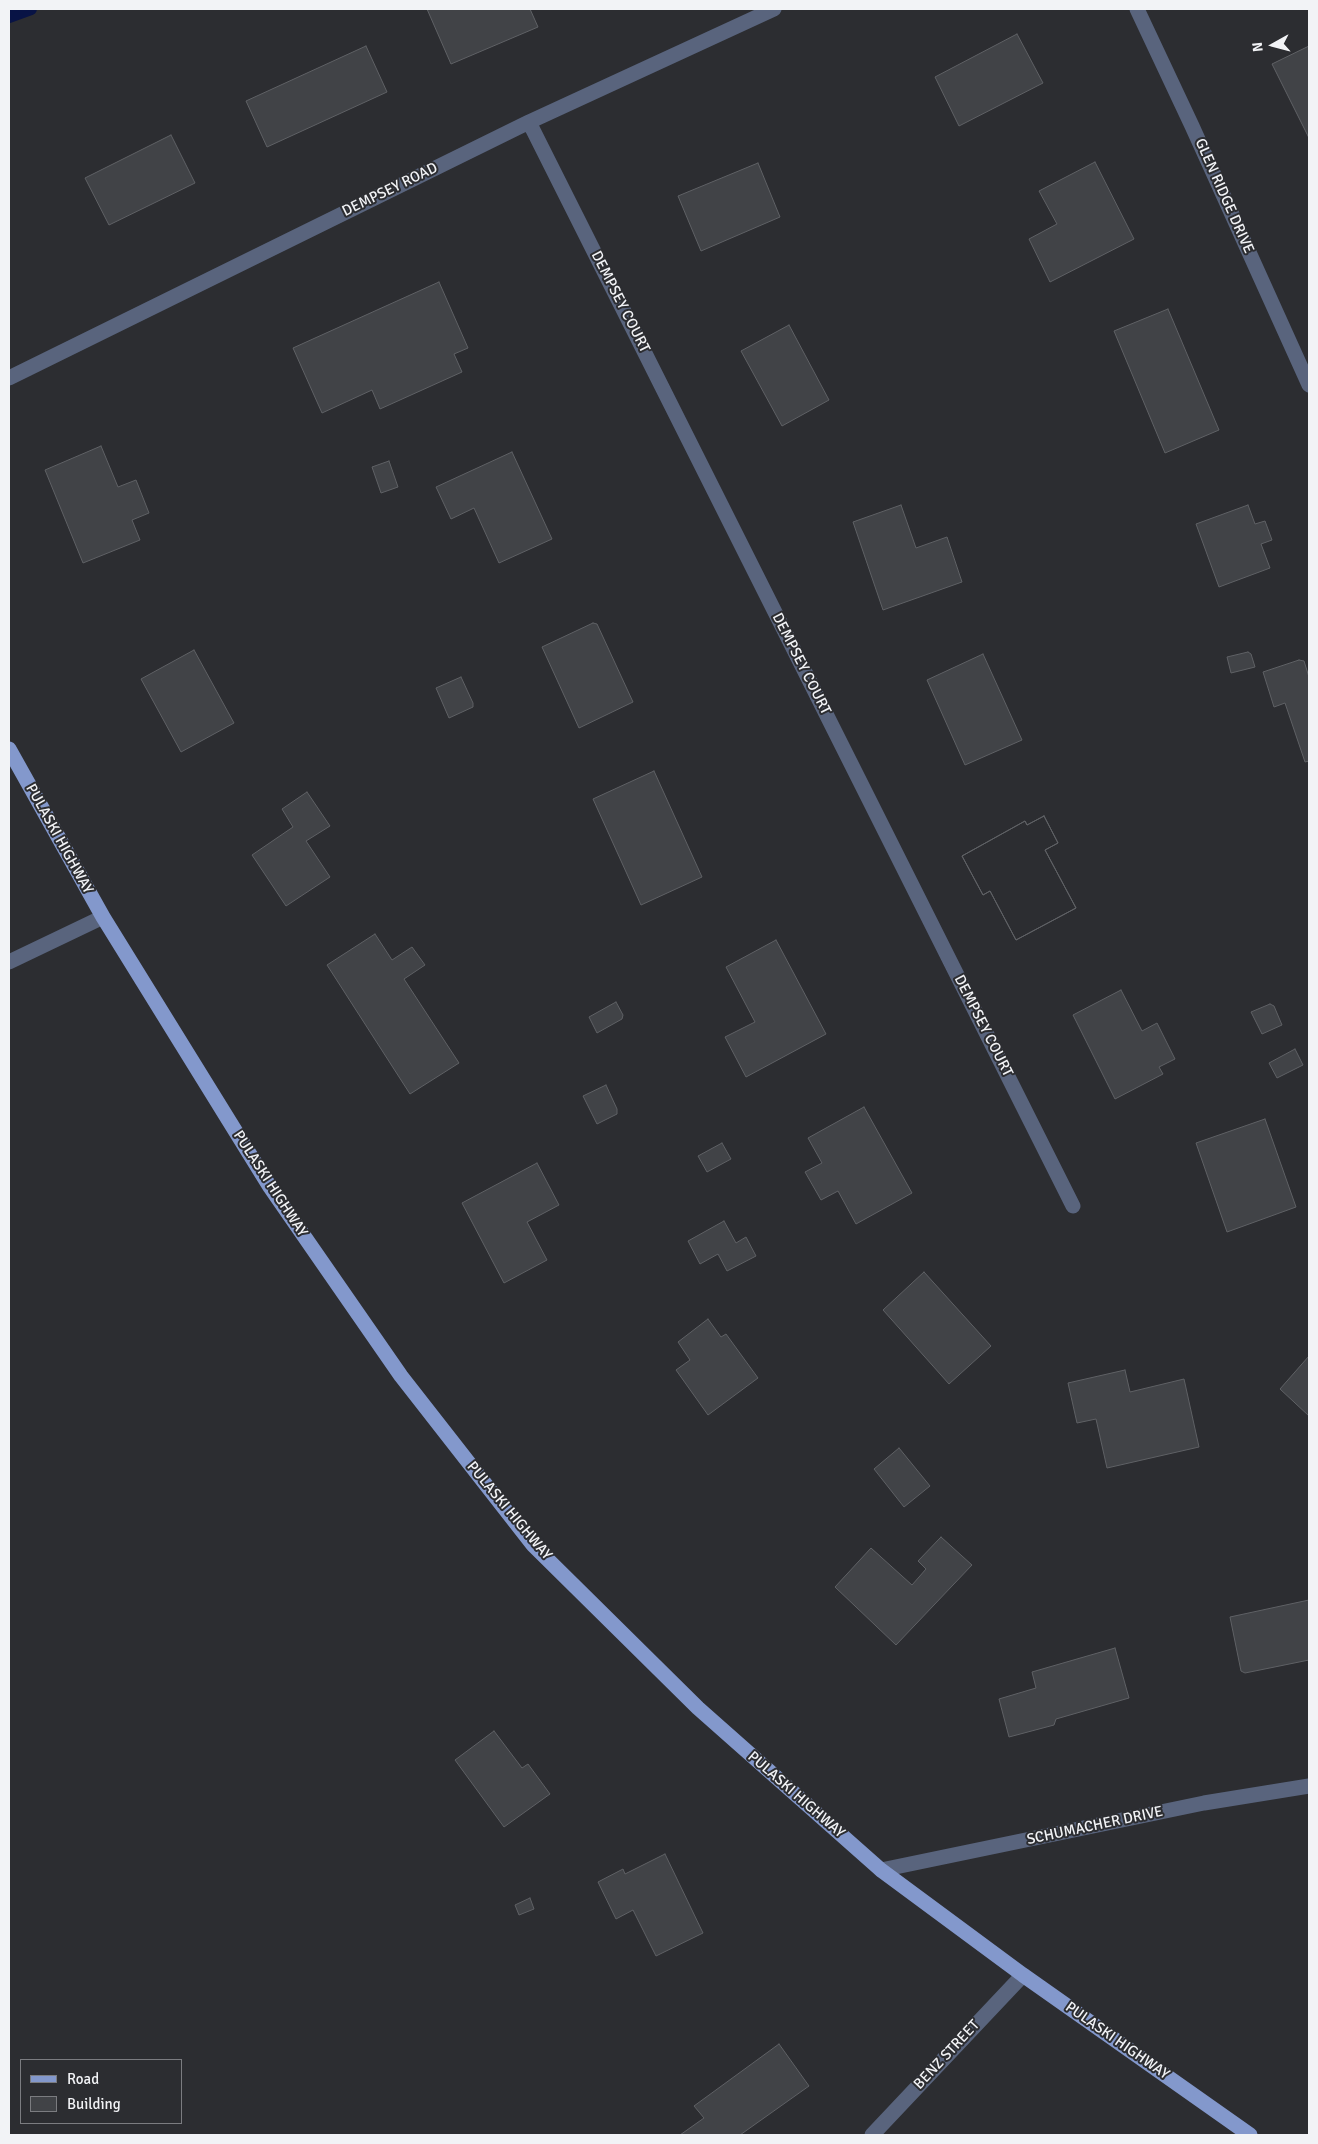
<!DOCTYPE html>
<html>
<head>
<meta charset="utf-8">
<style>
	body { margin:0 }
	#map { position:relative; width:1318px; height:2144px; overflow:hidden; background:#2c2d31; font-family:Signika,sans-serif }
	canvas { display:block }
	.frame { position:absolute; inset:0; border:10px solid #f2f3f6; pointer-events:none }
	.legend { position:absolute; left:20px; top:2059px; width:162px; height:65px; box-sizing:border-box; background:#2c2d31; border:1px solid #7b7c80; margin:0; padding:6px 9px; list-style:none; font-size:15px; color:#f2f3f6 }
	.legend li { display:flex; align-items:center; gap:10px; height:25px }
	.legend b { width:25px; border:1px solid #7b7c80 }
	.north { position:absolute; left:1248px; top:20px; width:50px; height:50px; -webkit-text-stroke:4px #2c2d31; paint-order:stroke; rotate:263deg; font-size:14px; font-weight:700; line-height:20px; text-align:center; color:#f2f3f6 }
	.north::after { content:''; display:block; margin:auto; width:18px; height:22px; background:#f2f3f6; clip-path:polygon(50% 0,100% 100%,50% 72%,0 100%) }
</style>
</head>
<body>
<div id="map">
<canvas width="1318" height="2144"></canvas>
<div class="frame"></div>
<ul class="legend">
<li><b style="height:6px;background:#8398cc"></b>Road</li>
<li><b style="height:14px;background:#414347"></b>Building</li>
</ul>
<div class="north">N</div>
</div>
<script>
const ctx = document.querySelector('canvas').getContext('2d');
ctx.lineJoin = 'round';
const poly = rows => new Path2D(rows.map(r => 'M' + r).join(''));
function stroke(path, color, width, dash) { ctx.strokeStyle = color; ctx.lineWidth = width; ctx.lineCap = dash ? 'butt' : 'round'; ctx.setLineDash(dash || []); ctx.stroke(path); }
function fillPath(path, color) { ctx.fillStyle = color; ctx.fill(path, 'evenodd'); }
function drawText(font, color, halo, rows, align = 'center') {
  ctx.font = font + ' Signika,sans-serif'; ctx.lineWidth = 4; ctx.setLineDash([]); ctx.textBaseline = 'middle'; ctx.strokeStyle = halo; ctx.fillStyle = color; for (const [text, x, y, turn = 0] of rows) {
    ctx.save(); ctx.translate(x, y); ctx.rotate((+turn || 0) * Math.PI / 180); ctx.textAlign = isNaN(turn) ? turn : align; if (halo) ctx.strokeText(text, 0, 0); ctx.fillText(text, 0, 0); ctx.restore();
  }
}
const stream = poly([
	[9,17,31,9]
]);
const building = poly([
	[427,9,530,9,538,27,451,64,427,9],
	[1017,34,1043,83,959,126,935,77,1017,34],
	[366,46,387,92,267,147,246,101,366,46],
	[1309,46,1309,138,1272,64,1309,46],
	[171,135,195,183,109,225,85,178,171,135],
	[1095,162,1134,239,1050,282,1029,239,1057,224,1039,191,1095,162],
	[758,163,780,217,701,251,678,196,758,163],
	[439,282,468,348,454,354,462,372,380,409,372,390,322,413,293,348,439,282],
	[1168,309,1219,430,1165,453,1114,331,1168,309],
	[789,325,829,400,782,426,741,351,789,325],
	[101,446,118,487,136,480,149,513,132,520,140,540,83,563,45,470,101,446],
	[512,452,552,539,499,563,474,508,451,519,436,487,512,452],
	[389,461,398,487,381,493,372,467,389,461],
	[901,505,916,548,947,537,962,582,883,610,853,522,901,505],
	[1248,505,1255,524,1265,521,1272,540,1261,544,1270,568,1219,587,1196,524,1248,505],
	[593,623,597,624,633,702,579,728,542,647,593,623],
	[194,650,234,723,181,752,141,679,194,650],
	[1248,652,1251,654,1255,667,1231,673,1227,657,1248,652],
	[983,654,1022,740,965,765,927,680,983,654],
	[1299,660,1304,661,1309,677,1309,761,1305,762,1285,703,1274,707,1263,672,1299,660],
	[461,677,473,703,473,707,449,718,436,688,461,677],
	[654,771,702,877,641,905,593,799,654,771],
	[307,792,330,826,306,841,330,877,286,906,252,855,293,827,282,809,307,792],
	[1044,816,1058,843,1045,850,1076,908,1016,940,990,891,983,895,962,856,1025,821,1027,825,1044,816],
	[1044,816,1058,843,1045,850,1076,908,1016,940,990,891,983,895,962,856,1025,821,1027,825,1044,816],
	[375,934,392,960,412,947,425,965,404,979,459,1063,410,1094,327,965,375,934],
	[776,940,826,1034,746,1077,725,1037,755,1022,726,967,776,940],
	[1121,990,1142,1031,1157,1023,1175,1059,1159,1067,1163,1074,1115,1099,1073,1015,1121,990],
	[616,1002,623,1015,622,1019,597,1033,589,1017,616,1002],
	[1270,1004,1274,1006,1282,1025,1262,1034,1251,1012,1270,1004],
	[1295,1049,1303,1065,1277,1078,1269,1063,1295,1049],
	[606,1085,617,1109,617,1114,597,1124,583,1096,606,1085],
	[864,1107,912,1193,856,1224,838,1191,821,1200,805,1172,822,1163,808,1138,864,1107],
	[1265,1119,1296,1207,1227,1232,1196,1143,1265,1119],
	[722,1143,731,1159,707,1172,698,1156,722,1143],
	[537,1163,559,1205,527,1222,547,1260,504,1283,462,1203,537,1163],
	[724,1221,736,1243,746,1237,756,1256,727,1271,718,1254,700,1264,688,1241,724,1221],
	[924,1272,991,1346,949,1384,883,1310,924,1272],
	[708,1319,721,1337,726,1334,758,1378,708,1415,676,1370,690,1360,678,1342,708,1319],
	[1309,1356,1309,1416,1280,1389,1309,1356],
	[1125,1370,1130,1392,1184,1379,1199,1447,1107,1468,1096,1419,1077,1423,1068,1383,1125,1370],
	[899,1448,930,1486,904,1507,874,1469,899,1448],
	[941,1537,972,1565,896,1645,835,1587,871,1548,912,1585,926,1569,918,1561,941,1537],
	[1309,1600,1309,1660,1245,1673,1241,1671,1230,1617,1309,1600],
	[1115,1648,1129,1698,1056,1719,1054,1725,1009,1737,999,1699,1036,1688,1032,1672,1115,1648],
	[494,1731,522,1768,528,1764,550,1794,504,1827,455,1760,494,1731],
	[665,1854,703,1933,656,1956,633,1910,616,1919,598,1882,623,1869,625,1874,665,1854],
	[530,1898,534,1909,519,1915,515,1905,530,1898],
	[779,2044,809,2086,740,2135,680,2135,704,2118,694,2106,779,2044]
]);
const minor = poly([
	[1137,9,1192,126,1309,385],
	[529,122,1073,1206],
	[9,378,529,122,774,9],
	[9,962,103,917],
	[881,1870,1204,1803,1309,1786],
	[872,2135,1023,1975]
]);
const major = poly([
	[9,749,103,917,270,1187,401,1376,533,1545,698,1708,881,1870,1023,1975,1250,2135]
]);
const streetNames = [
	["DEMPSEY ROAD",390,190,-26],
	["GLEN RIDGE DRIVE",1224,196,66],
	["DEMPSEY COURT",620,302,63],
	["DEMPSEY COURT",801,664,63],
	["PULASKI HIGHWAY",59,839,61],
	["DEMPSEY COURT",983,1026,63],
	["PULASKI HIGHWAY",270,1184,57],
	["PULASKI HIGHWAY",509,1511,50],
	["PULASKI HIGHWAY",796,1795,41],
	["SCHUMACHER DRIVE",1095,1826,-12],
	["PULASKI HIGHWAY",1117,2041,35],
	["BENZ STREET",947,2055,-47]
];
stroke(stream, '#081345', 12);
fillPath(building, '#414347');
stroke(building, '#5f6165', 1);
stroke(minor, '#59647d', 15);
stroke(major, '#8398cc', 15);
drawText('15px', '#f2f3f6', '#2c2d31', streetNames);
</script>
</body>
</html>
